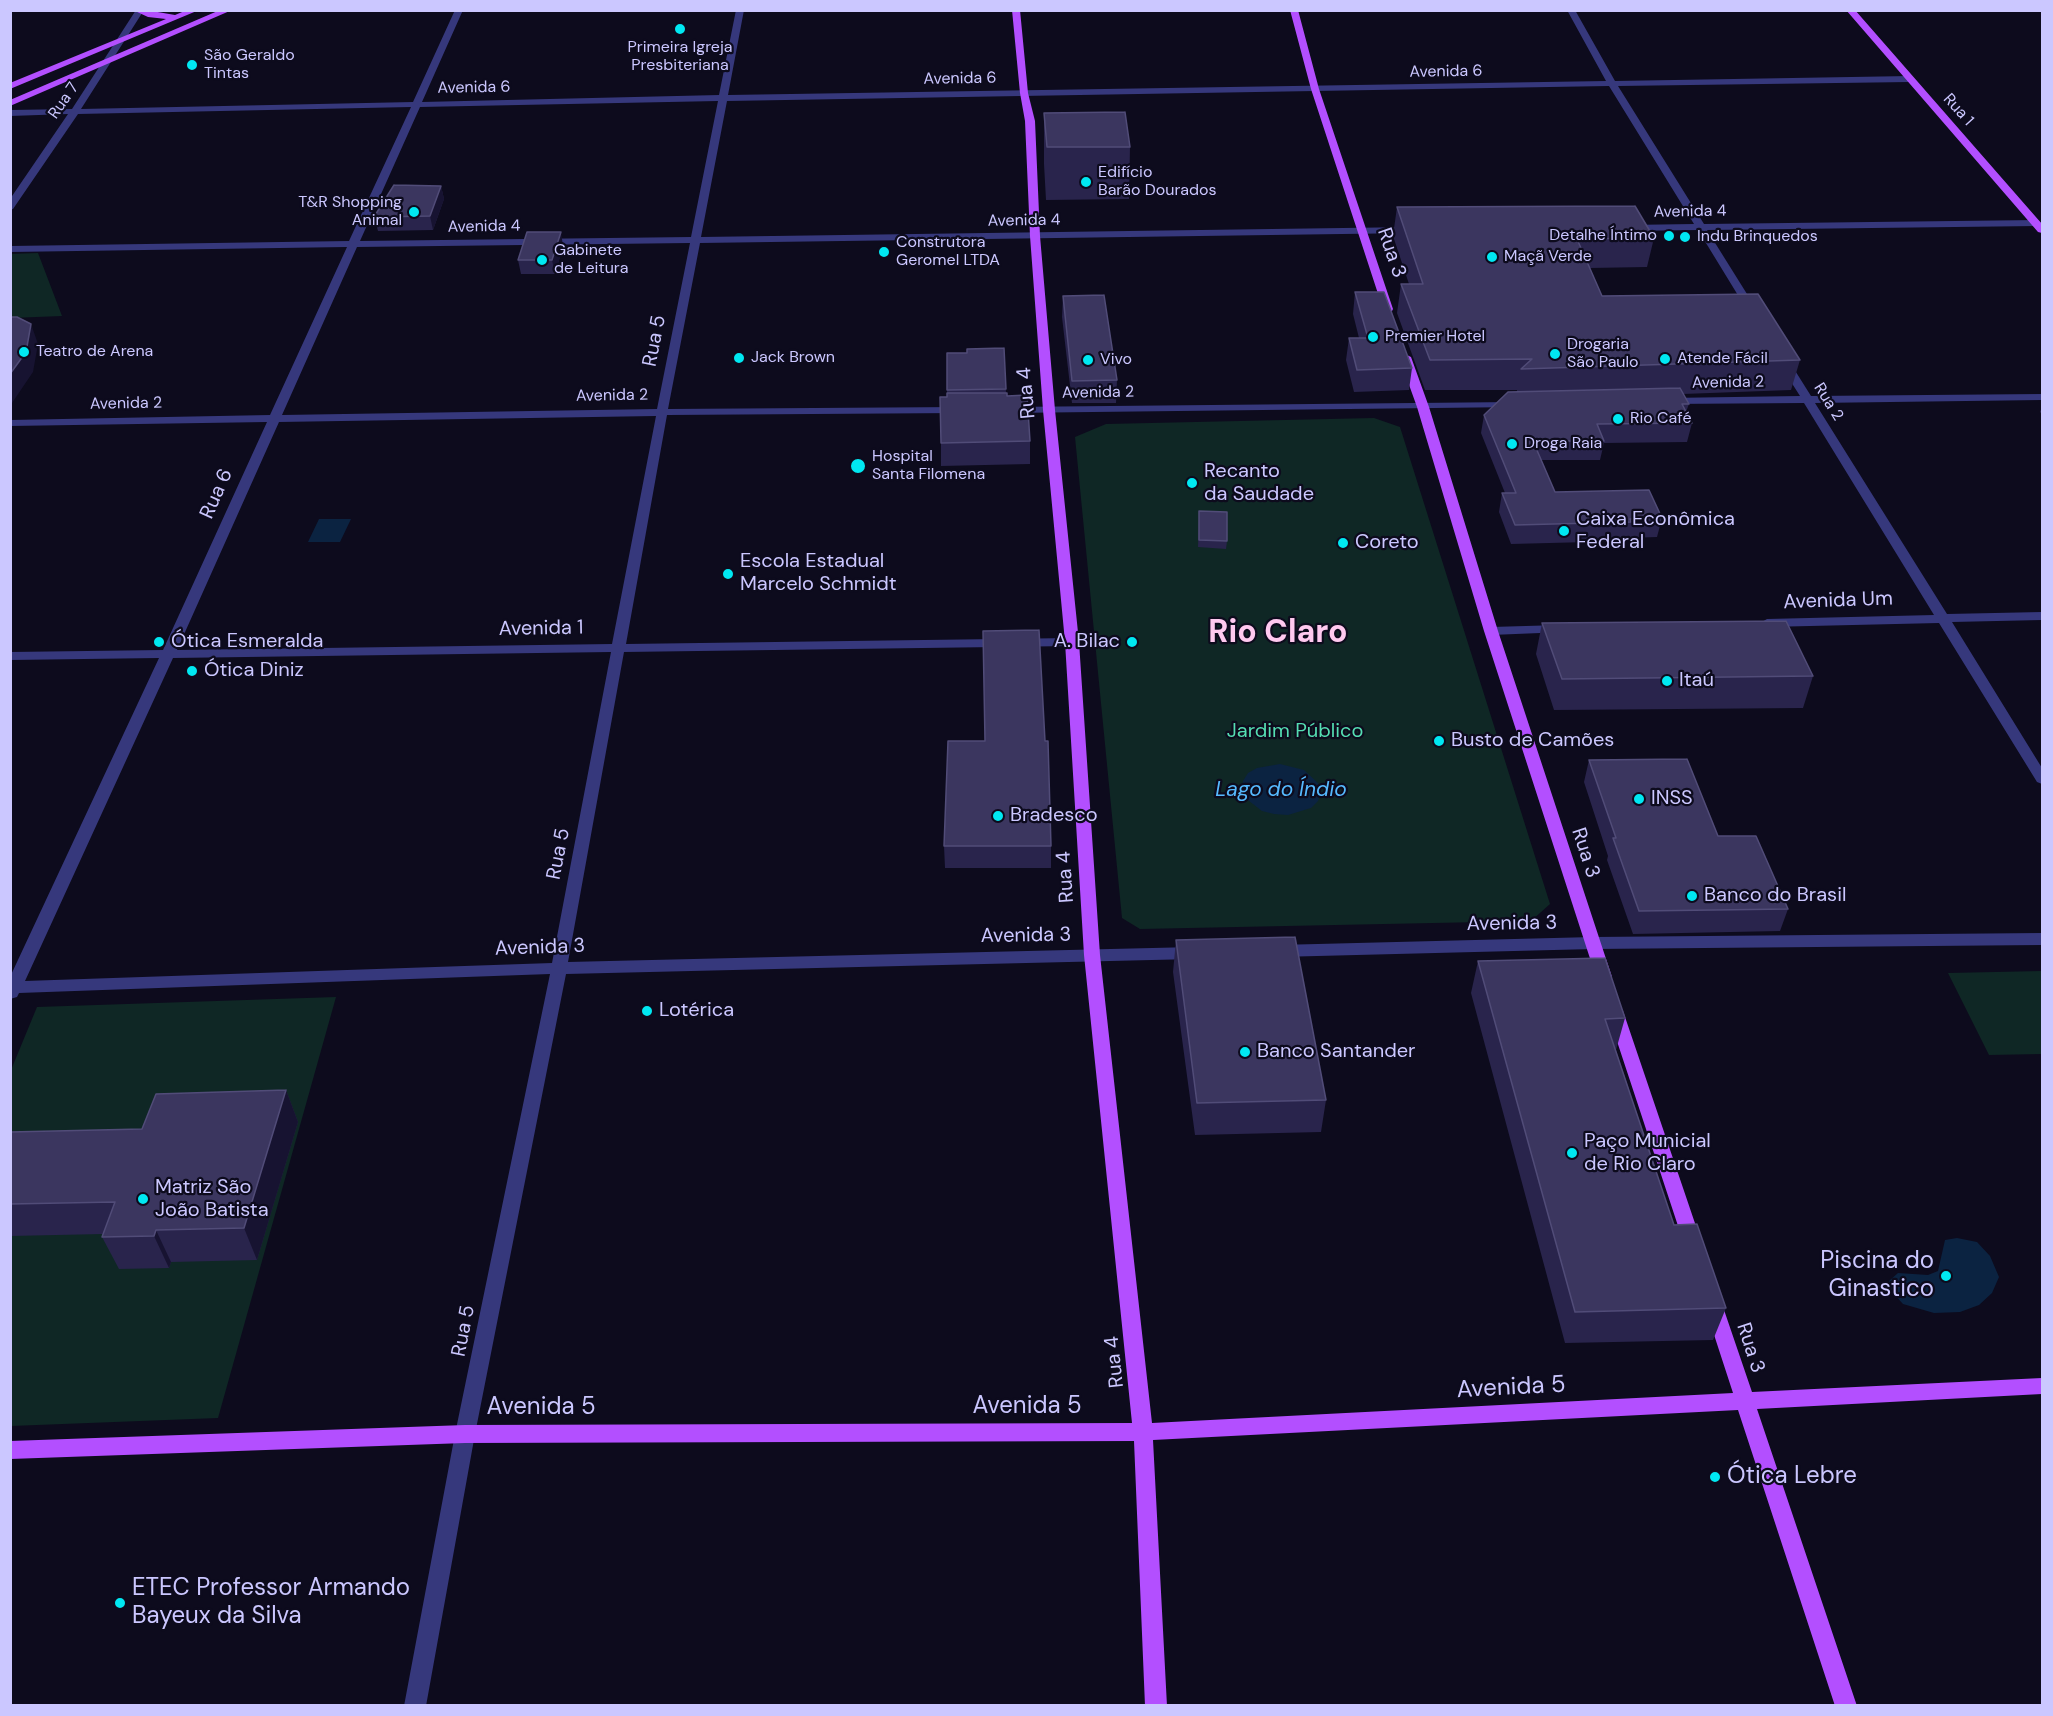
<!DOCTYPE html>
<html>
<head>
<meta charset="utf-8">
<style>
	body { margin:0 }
	#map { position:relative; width:2053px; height:1716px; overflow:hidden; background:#0d0b1d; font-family:"DM Sans",sans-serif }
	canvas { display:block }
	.frame { position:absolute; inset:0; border:12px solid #cbc7ff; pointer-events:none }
</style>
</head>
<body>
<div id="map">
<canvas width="2053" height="1716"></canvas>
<div class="frame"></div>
</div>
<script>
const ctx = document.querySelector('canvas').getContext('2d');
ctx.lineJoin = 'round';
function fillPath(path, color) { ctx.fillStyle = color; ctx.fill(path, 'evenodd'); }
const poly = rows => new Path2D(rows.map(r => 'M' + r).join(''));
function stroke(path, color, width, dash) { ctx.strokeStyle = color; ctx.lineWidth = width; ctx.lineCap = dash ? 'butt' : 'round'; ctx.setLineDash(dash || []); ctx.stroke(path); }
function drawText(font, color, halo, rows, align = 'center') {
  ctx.font = font + ' "DM Sans",sans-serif'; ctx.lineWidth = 4.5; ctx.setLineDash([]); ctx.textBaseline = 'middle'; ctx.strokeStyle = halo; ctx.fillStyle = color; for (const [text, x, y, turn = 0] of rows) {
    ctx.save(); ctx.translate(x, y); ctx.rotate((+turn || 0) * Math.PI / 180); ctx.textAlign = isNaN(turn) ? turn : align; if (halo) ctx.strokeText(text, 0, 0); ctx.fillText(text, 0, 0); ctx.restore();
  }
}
const green = poly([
	[38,253,62,316,11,318,10,254],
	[1374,418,1400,427,1550,904,1531,921,1140,929,1122,918,1075,437,1106,424],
	[2042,971,2042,1054,1989,1055,1948,973],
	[336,997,218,1418,11,1426,11,1070,37,1007]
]);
const water = poly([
	[319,519,351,519,340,542,308,542],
	[1280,764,1304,770,1319,784,1321,793,1318,801,1311,808,1288,815,1274,814,1262,811,1244,797,1242,789,1243,781,1248,773,1257,768],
	[1957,1238,1977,1242,1990,1256,1999,1277,1992,1293,1979,1305,1960,1312,1934,1313,1903,1304,1892,1292,1889,1281,1898,1273,1928,1275,1938,1271,1945,1240]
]);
const minor = poly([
	[136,10,144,10,81,109,413,102,455,10,463,10,422,102,719,95,736,10,744,10,728,95,1606,81,1567,10,1575,10,1615,81,1910,76,1914,79,1910,82,1618,86,1704,224,2038,220,2042,224,2038,226,1707,230,1757,310,1752,313,1747,310,1698,230,1627,231,1622,228,1627,225,1694,224,1609,86,727,101,701,237,1414,227,1419,230,1414,233,700,243,668,409,960,407,966,410,960,413,667,415,626,644,1072,638,1079,642,1072,646,624,652,568,962,1194,947,1200,949,1202,953,1200,957,1194,959,566,974,475,1434,426,1706,404,1706,455,1434,550,974,19,993,17,997,10,999,10,977,159,658,10,660,10,652,163,650,267,422,10,426,10,420,270,415,347,247,10,252,10,246,349,241,411,107,78,114,13,209,10,210,10,199,68,114,10,116,10,110,72,109,136,10],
	[718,101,691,237,360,241,420,107,718,101],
	[690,243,657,409,282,415,357,247,690,243],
	[656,416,612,644,177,650,279,422,656,416],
	[611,652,552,963,25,981,173,658,611,652],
	[1785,360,1789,361,1811,396,2042,394,2042,400,1815,403,1947,614,2042,612,2042,620,1952,622,2042,768,2042,784,2037,782,1939,623,1767,627,1760,623,1767,619,1934,615,1804,403,1668,404,1662,401,1668,398,1800,396,1779,363,1785,360],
	[1515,402,1521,405,1519,407,1008,413,1002,410,1008,407,1515,402],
	[1560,625,1565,626,1567,629,1565,632,1491,635,1484,631,1491,627,1560,625],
	[2042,933,2042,945,1593,949,1278,957,1272,955,1270,951,1272,947,1278,945,1593,937,2042,933]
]);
const major = poly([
	[146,10,175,15,187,10,199,10,10,89,10,83,166,19,148,17,135,11,146,10],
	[220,10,232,10,10,106,10,100,220,10],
	[1012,10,1020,10,1028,93,1035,121,1040,236,1055,410,1079,642,1100,955,1152,1423,1733,1393,1704,1304,1706,1298,1713,1296,1720,1298,1722,1304,1752,1392,2042,1378,2042,1394,1757,1409,1857,1706,1835,1706,1738,1410,1153,1440,1167,1706,1145,1706,1134,1441,465,1443,10,1459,10,1441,465,1425,1132,1423,1084,955,1065,642,1043,410,1030,236,1025,121,1020,93,1012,10],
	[1290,10,1298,10,1319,89,1393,309,1392,311,1384,311,1383,309,1311,89,1290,10],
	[1846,10,1855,10,2042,224,2042,233,2038,232,1846,10],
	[1405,354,1411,357,1429,407,1498,631,1612,977,1610,981,1598,981,1596,977,1484,631,1417,407,1399,357,1405,354],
	[1615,1005,1621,1007,1623,1011,1701,1241,1698,1246,1692,1248,1686,1246,1683,1241,1607,1011,1609,1007,1615,1005]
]);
const wall = poly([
	[1044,113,1130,147,1129,199,1046,200,1044,164],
	[441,186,444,199,433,230,378,231,374,217],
	[1397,207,1654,238,1647,267,1590,268,1602,296,1800,360,1791,390,1683,394,1689,404,1686,412,1692,423,1687,442,1604,443,1600,460,1541,460,1555,492,1662,518,1657,537,1628,538,1627,541,1511,544,1499,512,1502,493,1505,493,1481,433,1484,415,1517,392,1517,390,1425,390,1397,313,1401,284,1409,284,1393,236],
	[563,246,555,274,521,274,518,260],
	[1355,292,1412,368,1409,390,1354,392,1346,360,1349,338,1359,338,1353,314],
	[1063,296,1117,380,1116,403,1072,403,1062,317],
	[1004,348,1006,393,1030,441,1030,464,941,466,941,443,947,397,947,353,967,353],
	[2043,404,2043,415,2040,412],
	[1199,519,1227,541,1226,549,1198,547],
	[1542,623,1813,676,1803,708,1554,710,1536,654],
	[1589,760,1718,836,1788,909,1780,931,1633,934,1607,860,1608,856,1584,782],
	[944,846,1051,846,1051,868,945,868],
	[1176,940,1326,1100,1321,1132,1195,1135,1173,972],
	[1478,961,1625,1018,1616,1050,1674,1225,1726,1308,1713,1340,1565,1343,1471,993],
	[286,1090,298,1122,257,1260,171,1262,169,1268,119,1269,102,1237,103,1234,10,1236,10,1132,142,1129]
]);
const shadedWall = poly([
	[441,186,444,199,433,230,430,216],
	[561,232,563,246,555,274,552,260],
	[31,324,38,344,33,372,10,406,10,374],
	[286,1090,298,1122,257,1260,244,1228],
	[156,1230,171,1262,169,1268,154,1236]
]);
const building = poly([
	[1125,112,1130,147,1047,147,1044,113,1125,112],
	[394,185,441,186,430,216,374,217,394,185],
	[1635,206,1654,238,1577,239,1602,296,1758,294,1800,360,1521,369,1532,359,1430,360,1401,284,1423,284,1397,207,1635,206],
	[527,232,561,232,552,260,518,260,527,232],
	[1355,292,1384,292,1412,368,1357,370,1349,338,1368,338,1355,292],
	[1104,295,1117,380,1072,381,1063,296,1104,295],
	[10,317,17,317,31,324,26,352,10,374,10,317],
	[1004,348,1006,389,947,390,947,353,967,353,967,349,1004,348],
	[1680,388,1689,404,1682,404,1692,423,1597,424,1604,441,1533,441,1555,492,1649,490,1662,518,1630,519,1631,522,1515,525,1502,493,1516,493,1484,415,1508,392,1680,388],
	[947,393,1007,393,1007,396,1027,395,1030,441,941,443,940,397,947,397,947,393],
	[1199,511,1227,512,1227,541,1199,540,1199,511],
	[1786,621,1813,676,1562,679,1542,623,1786,621],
	[1039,630,1045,741,1048,741,1051,846,944,846,948,741,985,741,983,631,1039,630],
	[1687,759,1718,836,1756,836,1788,909,1639,911,1613,838,1616,838,1589,760,1687,759],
	[1295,937,1326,1100,1197,1103,1176,940,1295,937],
	[1605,958,1625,1018,1605,1019,1674,1225,1697,1224,1726,1308,1575,1312,1478,961,1605,958],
	[286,1090,244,1228,156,1230,154,1236,102,1237,115,1202,10,1204,10,1132,142,1129,156,1094,286,1090]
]);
const markers = [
	[680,29,6,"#00e8f2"],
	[192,65,6,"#00e8f2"],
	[1086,182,6,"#00e8f2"],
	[414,212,6,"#00e8f2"],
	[1669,236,6,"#00e8f2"],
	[1685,237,6,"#00e8f2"],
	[884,252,6,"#00e8f2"],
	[1492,257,6,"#00e8f2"],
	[542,260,6,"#00e8f2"],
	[1373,337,6,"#00e8f2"],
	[24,352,6,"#00e8f2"],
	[1555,354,6,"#00e8f2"],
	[739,358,6,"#00e8f2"],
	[1665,359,6,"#00e8f2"],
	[1088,360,6,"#00e8f2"],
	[1618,419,6,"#00e8f2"],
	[1512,444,6,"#00e8f2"],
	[858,466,8,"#00e8f2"],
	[1192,483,6,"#00e8f2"],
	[1564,531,6,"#00e8f2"],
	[1343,543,6,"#00e8f2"],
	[728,574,6,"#00e8f2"],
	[159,642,6,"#00e8f2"],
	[1132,642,6,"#00e8f2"],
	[192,671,6,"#00e8f2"],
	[1667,681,6,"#00e8f2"],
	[1439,741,6,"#00e8f2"],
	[1639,799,6,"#00e8f2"],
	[998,816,6,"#00e8f2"],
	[1692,896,6,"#00e8f2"],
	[647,1011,6,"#00e8f2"],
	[1245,1052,6,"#00e8f2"],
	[1572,1153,6,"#00e8f2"],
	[143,1199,6,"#00e8f2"],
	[1946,1276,6,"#00e8f2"],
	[1715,1477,6,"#00e8f2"],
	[120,1603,6,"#00e8f2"]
];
const farPoinames = [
	["Primeira Igreja",680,48,"center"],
	["Presbiteriana",680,66,"center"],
	["São Geraldo",204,56],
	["Tintas",204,74],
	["Edifício",1098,173],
	["Barão Dourados",1098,191],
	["T&R Shopping",402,203,"right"],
	["Animal",402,221,"right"],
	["Detalhe Íntimo",1657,236,"right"],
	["Indu Brinquedos",1697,237],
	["Construtora",896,243],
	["Geromel LTDA",896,261],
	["Gabinete",554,251],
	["de Leitura",554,269],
	["Maçã Verde",1504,257],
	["Premier Hotel",1385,337],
	["Drogaria",1567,345],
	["São Paulo",1567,363],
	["Teatro de Arena",36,352],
	["Jack Brown",751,358],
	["Atende Fácil",1677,359],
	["Vivo",1100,360],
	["Rio Café",1630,419],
	["Droga Raia",1524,444],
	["Hospital",872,457],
	["Santa Filomena",872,475]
];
const farStreetnames = [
	["Avenida 6",1446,72,-1],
	["Avenida 6",960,79,-1],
	["Avenida 6",474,88,-1],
	["Rua 7",64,101,-55],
	["Rua 1",1958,110,48],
	["Avenida 4",1690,212,-1],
	["Avenida 4",1024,221,-1],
	["Avenida 4",484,227,-1],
	["Avenida 2",1728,383,-1],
	["Avenida 2",1098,393,-1],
	["Avenida 2",612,396,-1],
	["Rua 2",1828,402,58],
	["Avenida 2",126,404,-1]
];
const streetNames = [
	["Rua 3",1391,253,71],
	["Rua 5",655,341,-79],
	["Rua 4",1027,393,-95],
	["Rua 6",217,494,-66],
	["Avenida Um",1838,601,-2],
	["Avenida 1",541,629,-1],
	["Rua 3",1585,853,72],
	["Rua 5",559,854,-79],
	["Rua 4",1066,877,-94],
	["Avenida 3",1512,924,-1],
	["Avenida 3",1026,936,-1],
	["Avenida 3",540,948,-2],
	["Rua 5",464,1331,-79],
	["Rua 3",1750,1348,72],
	["Rua 4",1115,1362,-96]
];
const poiNames = [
	["Recanto",1204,472],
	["da Saudade",1204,495],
	["Caixa Econômica",1576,520],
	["Federal",1576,543],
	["Coreto",1355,543],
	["Escola Estadual",740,562],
	["Marcelo Schmidt",740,585],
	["Ótica Esmeralda",171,642],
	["A. Bilac",1120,642,"right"],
	["Ótica Diniz",204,671],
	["Itaú",1679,681],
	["Busto de Camões",1451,741],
	["INSS",1651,799],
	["Bradesco",1010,816],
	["Banco do Brasil",1704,896],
	["Lotérica",659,1011],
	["Banco Santander",1257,1052],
	["Paço Municial",1584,1142],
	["de Rio Claro",1584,1165],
	["Matriz São",155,1188],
	["João Batista",155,1211]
];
const parkNames = [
	["Jardim Público",1295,732]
];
const waterNames = [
	["Lago do Índio",1281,790]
];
const nearPoinames = [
	["Piscina do",1934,1262,"right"],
	["Ginastico",1934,1290,"right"],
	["Ótica Lebre",1727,1477],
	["ETEC Professor Armando",132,1589],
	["Bayeux da Silva",132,1617]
];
const nearStreetnames = [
	["Avenida 5",1511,1388,-3],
	["Avenida 5",1027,1407],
	["Avenida 5",541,1408]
];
const townNames = [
	["Rio Claro",1278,634]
];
fillPath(green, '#0f2725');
fillPath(water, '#0b2341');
fillPath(minor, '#36387c');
fillPath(major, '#b34fff');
fillPath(wall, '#29244c');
fillPath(shadedWall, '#171331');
fillPath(building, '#3b365f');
stroke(building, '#514c78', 1.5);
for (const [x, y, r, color] of markers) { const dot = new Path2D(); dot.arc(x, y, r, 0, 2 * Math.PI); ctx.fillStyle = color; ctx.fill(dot); stroke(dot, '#0d0b1d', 2); }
drawText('16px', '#cbc7ff', '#0d0b1d', farPoinames, 'left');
drawText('16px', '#cbc7ff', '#0d0b1d', farStreetnames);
drawText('20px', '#cbc7ff', '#0d0b1d', streetNames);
drawText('20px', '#cbc7ff', '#0d0b1d', poiNames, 'left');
drawText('20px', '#55deb3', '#0d0b1d', parkNames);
drawText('italic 21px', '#56baff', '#0d0b1d', waterNames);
drawText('24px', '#cbc7ff', '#0d0b1d', nearPoinames, 'left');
drawText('24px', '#cbc7ff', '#0d0b1d', nearStreetnames);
drawText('bold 32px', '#ffc9ef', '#0d0b1d', townNames);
</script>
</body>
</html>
